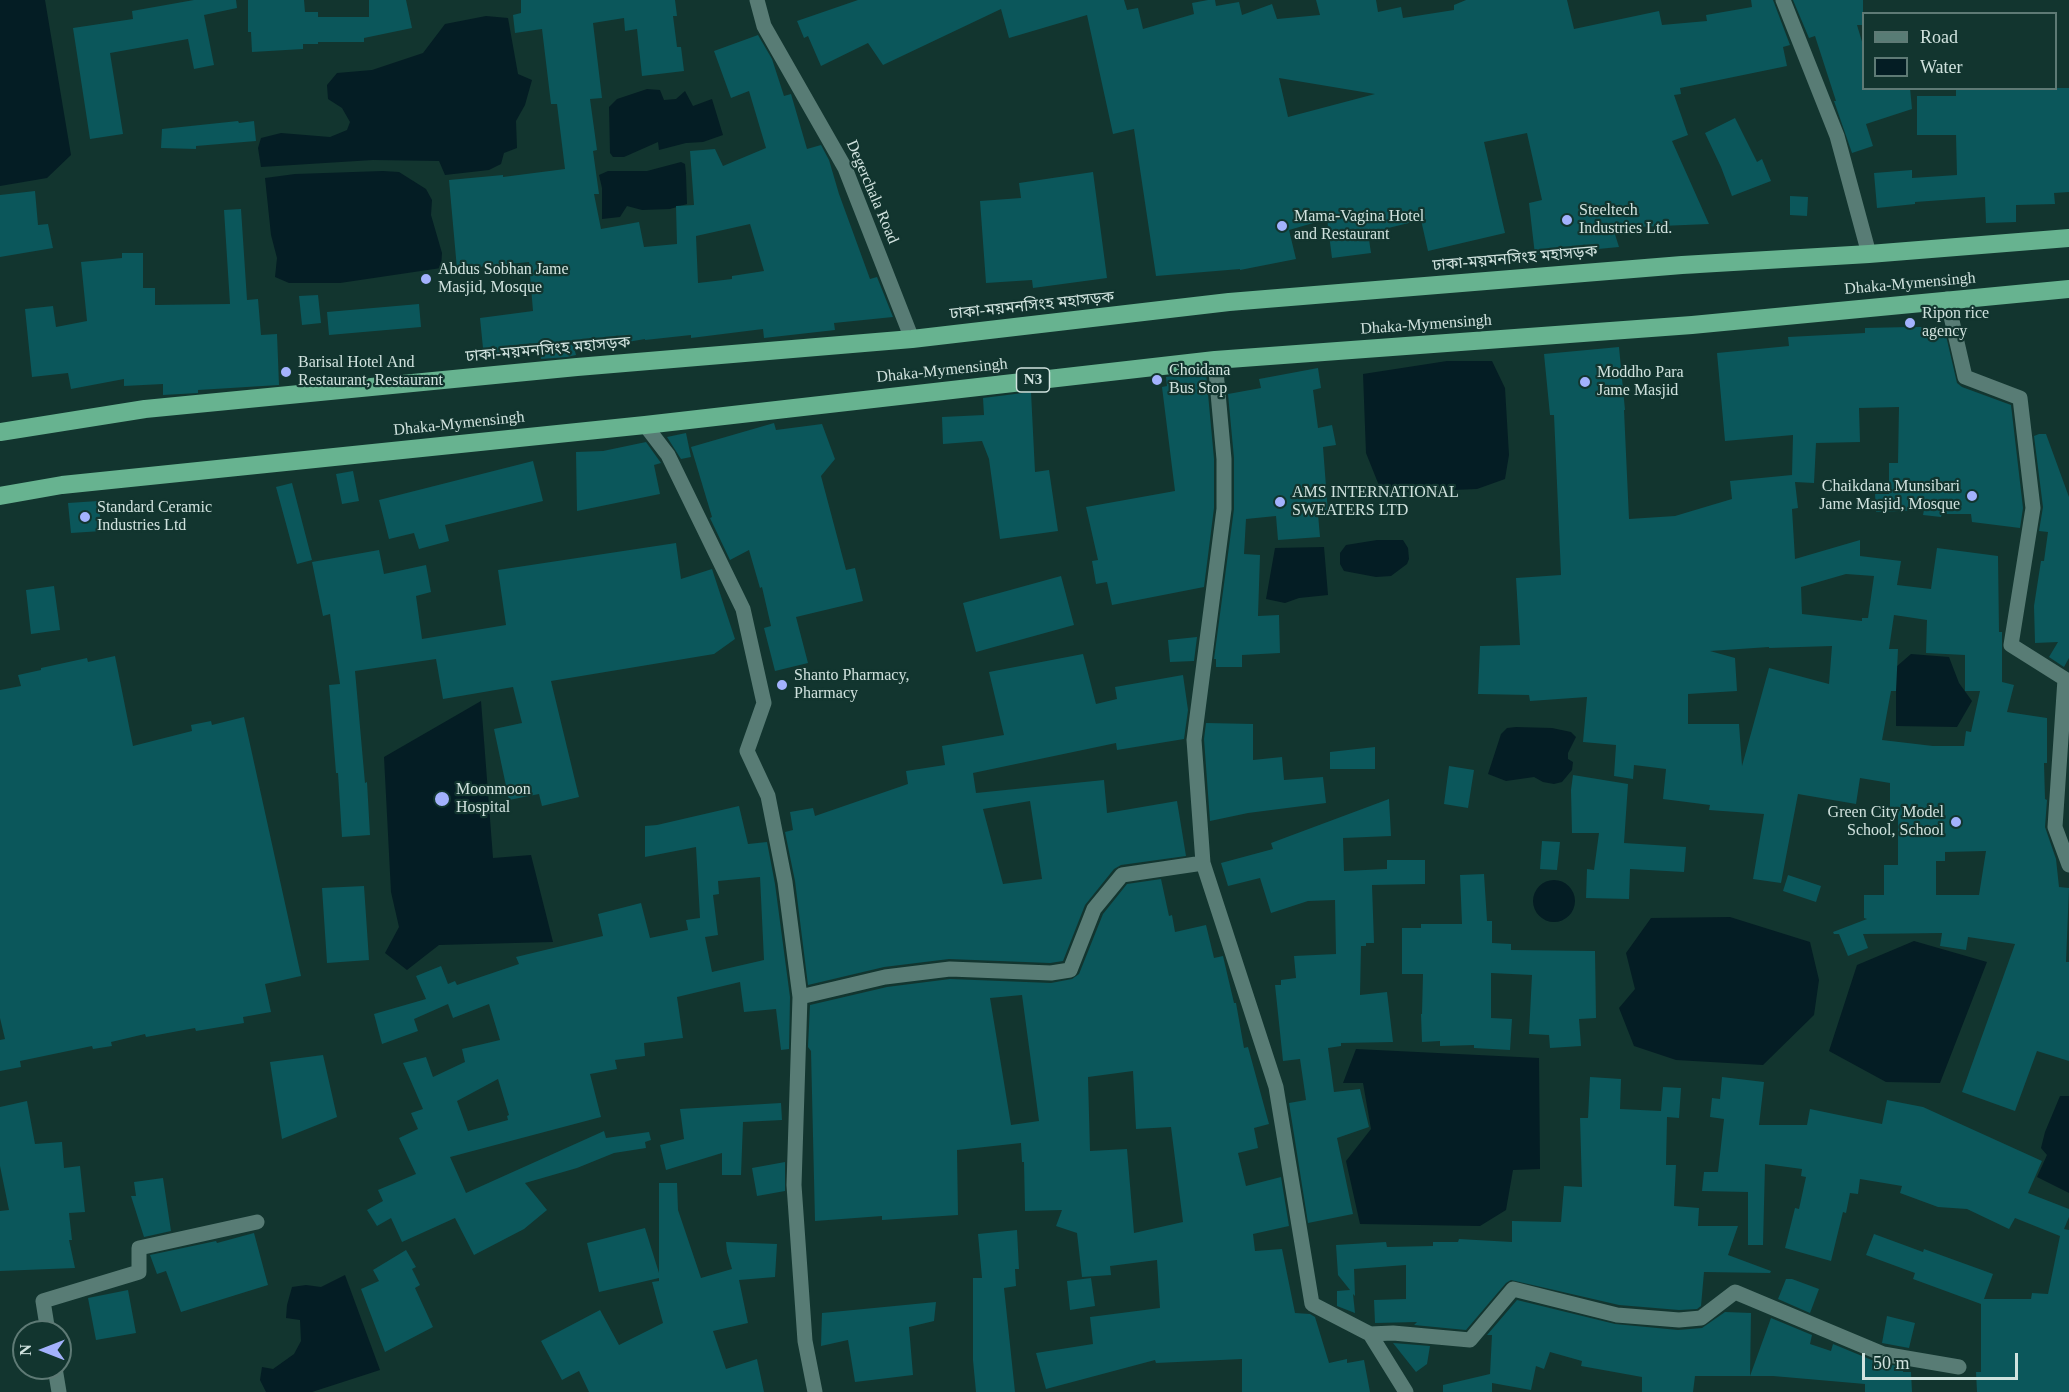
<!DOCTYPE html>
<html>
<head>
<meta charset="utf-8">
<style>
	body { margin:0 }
	#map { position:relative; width:2069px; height:1392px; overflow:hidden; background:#12352f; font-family:"Times New Roman",serif }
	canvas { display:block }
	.legend { position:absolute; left:1862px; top:12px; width:195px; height:78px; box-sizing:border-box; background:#12352f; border:2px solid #5e7a75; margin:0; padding:8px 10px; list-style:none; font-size:18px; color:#d0e2de }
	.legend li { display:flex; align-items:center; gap:12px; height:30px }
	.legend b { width:30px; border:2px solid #5e7a75 }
	.north { position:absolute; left:12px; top:1320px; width:60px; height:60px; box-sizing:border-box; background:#12352f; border:2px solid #5e7a75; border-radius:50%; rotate:270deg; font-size:16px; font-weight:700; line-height:24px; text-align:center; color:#d0e2de }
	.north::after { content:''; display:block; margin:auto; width:21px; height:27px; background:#a3b2fd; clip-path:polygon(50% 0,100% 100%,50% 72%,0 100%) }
	.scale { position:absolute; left:1862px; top:1353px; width:156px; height:27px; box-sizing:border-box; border:3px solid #d0e2de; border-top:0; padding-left:8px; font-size:18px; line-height:21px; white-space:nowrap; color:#d0e2de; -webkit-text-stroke:4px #12352f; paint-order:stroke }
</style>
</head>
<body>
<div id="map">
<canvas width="2069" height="1392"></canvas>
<ul class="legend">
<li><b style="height:8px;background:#587c75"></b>Road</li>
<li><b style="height:16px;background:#041d24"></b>Water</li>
</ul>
<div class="north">N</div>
<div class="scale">50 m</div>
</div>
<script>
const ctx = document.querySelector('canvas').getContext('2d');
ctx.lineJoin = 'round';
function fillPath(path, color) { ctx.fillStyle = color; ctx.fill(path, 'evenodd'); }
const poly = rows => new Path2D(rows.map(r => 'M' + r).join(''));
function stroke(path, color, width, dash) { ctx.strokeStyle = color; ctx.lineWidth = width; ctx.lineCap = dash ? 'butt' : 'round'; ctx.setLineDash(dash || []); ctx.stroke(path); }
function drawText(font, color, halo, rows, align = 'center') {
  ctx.font = font + ' "Times New Roman","Noto Sans Bengali",serif'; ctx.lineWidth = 4.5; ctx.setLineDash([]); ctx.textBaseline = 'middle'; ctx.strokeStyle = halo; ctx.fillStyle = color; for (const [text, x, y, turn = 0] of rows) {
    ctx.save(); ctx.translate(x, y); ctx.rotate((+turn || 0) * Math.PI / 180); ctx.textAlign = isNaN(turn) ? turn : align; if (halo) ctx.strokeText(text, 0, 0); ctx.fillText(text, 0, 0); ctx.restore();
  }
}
const water = poly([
	[0,0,45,0,71,155,47,178,0,186],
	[486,16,508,18,518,74,532,80,525,105,516,121,517,148,504,153,501,164,489,170,445,175,439,161,373,160,261,167,258,148,261,138,281,133,330,137,347,130,350,122,342,108,328,99,327,85,337,73,372,70,423,53,445,24],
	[647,89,660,90,664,100,676,99,685,91,693,106,712,99,723,135,703,142,686,143,659,150,658,142,624,157,613,157,610,153,609,107,617,99],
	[681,162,685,164,686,174,687,204,670,209,642,210,627,206,620,217,602,219,602,188,599,175,608,171,647,171],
	[383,171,399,172,426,189,432,200,431,215,442,253,441,268,340,283,289,283,275,277,277,258,271,235,265,178,295,174],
	[1447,361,1492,361,1505,388,1509,455,1505,479,1477,489,1382,493,1366,453,1363,374],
	[1377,540,1403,540,1408,548,1409,559,1407,564,1391,576,1376,577,1344,571,1340,564,1340,553,1346,545],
	[1324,547,1328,595,1299,598,1285,603,1266,599,1275,548],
	[1911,654,1949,657,1959,683,1972,701,1957,727,1896,726,1896,667],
	[481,701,493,858,531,855,553,942,439,945,407,970,385,953,399,927,391,892,384,757],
	[1516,727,1552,728,1571,732,1576,737,1568,753,1568,759,1573,762,1572,770,1562,782,1554,784,1543,782,1534,777,1506,781,1488,774,1501,734,1507,728],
	'1533 901a21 21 0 1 1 42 0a21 21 0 1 1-42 0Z',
	[1730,917,1810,942,1819,980,1814,1015,1763,1065,1676,1060,1634,1046,1619,1008,1635,989,1626,953,1651,918],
	[1914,941,1987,962,1940,1083,1886,1082,1829,1051,1857,965],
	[1356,1049,1539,1058,1540,1169,1513,1170,1506,1210,1480,1226,1360,1224,1346,1161,1371,1129,1363,1083,1343,1083],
	[2060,1096,2069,1096,2069,1193,2037,1177,2047,1155,2041,1148,2045,1132],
	[345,1275,380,1370,312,1392,266,1392,260,1380,262,1367,273,1369,294,1354,301,1341,300,1320,286,1318,287,1305,292,1287,306,1285,321,1287]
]);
const building = poly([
	[194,0,236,0,237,8,204,15,214,65,194,69,188,39,110,53,123,134,90,139,73,28,133,19,132,11],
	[248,0,304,0,305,12,318,12,318,17,369,17,369,0,406,0,412,28,364,38,364,42,318,42,318,44,303,44,303,49,252,52,251,32,248,32],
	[521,0,675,0,677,16,673,16,677,47,681,47,684,71,642,76,637,29,625,31,624,18,593,23,602,98,590,99,597,150,593,151,599,194,594,194,601,229,639,222,644,247,677,244,676,206,694,205,690,151,715,149,723,166,766,148,749,91,731,98,714,51,758,35,772,59,784,96,791,94,807,149,821,145,829,160,839,194,870,279,877,277,893,317,834,323,835,330,764,338,763,329,691,338,691,335,645,340,645,339,575,351,576,355,567,357,541,359,540,350,484,358,480,318,533,311,529,262,457,269,449,180,503,175,503,177,565,169,557,104,551,104,542,29,515,33,513,15,521,13],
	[750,224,764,271,732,276,732,279,698,283,696,236],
	[858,0,1124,0,1127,10,1138,8,1143,29,1194,14,1192,3,1208,0,1215,0,1216,6,1239,2,1242,15,1272,4,1277,19,1320,15,1316,0,1376,0,1378,12,1401,7,1403,18,1454,10,1454,5,1466,0,1567,0,1574,29,1659,11,1662,25,1707,21,1706,15,1752,7,1751,0,1773,0,1790,45,1783,47,1787,66,1680,88,1681,94,1674,95,1688,135,1672,141,1709,224,1613,228,1619,247,1535,255,1529,203,1542,200,1527,133,1484,142,1505,233,1428,251,1421,220,1368,233,1371,253,1332,258,1327,219,1289,230,1296,259,1240,270,1240,269,1156,276,1134,129,1113,134,1087,15,1009,38,1001,9,883,65,868,43,821,66,808,36,804,38,797,21],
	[1279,78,1375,94,1288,117],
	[1793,0,1863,0,1863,25,1857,25,1863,45,1863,88,1910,88,1912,109,1866,124,1873,146,1852,153,1834,101,1836,101,1815,36,1809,38],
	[1956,88,2069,88,2069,192,2054,193,2055,204,2016,205,2016,222,1986,223,1985,197,1915,202,1915,204,1877,208,1874,173,1912,170,1912,178,1957,175,1956,135,1917,135,1917,96,1956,96],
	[1735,118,1757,162,1762,159,1771,181,1732,196,1721,167,1705,133],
	[238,121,239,123,254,121,256,141,196,146,196,149,161,148,162,129],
	[1093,172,1107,278,1033,288,1032,280,986,283,980,201,1021,198,1019,183],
	[35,191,38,225,48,224,53,248,0,257,0,195],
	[1790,196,1808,197,1807,216,1790,215],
	[241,209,247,300,258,299,261,335,277,334,279,385,198,390,198,393,163,395,163,384,124,386,124,379,71,389,68,373,32,377,25,309,53,306,56,327,87,321,81,262,122,258,122,253,143,253,143,288,155,288,155,305,230,304,224,210],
	[318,295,321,323,302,325,299,296],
	[419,304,421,327,329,335,327,312],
	[1910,327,1944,327,1957,383,1962,387,2011,405,2023,508,2020,528,1972,522,1971,514,1942,514,1941,517,1923,515,1924,510,1876,512,1875,494,1889,494,1889,463,1898,463,1899,407,1859,408,1860,442,1816,443,1814,483,1795,482,1798,508,1792,509,1795,559,1860,540,1860,556,1901,561,1897,585,1931,589,1937,548,1998,556,1999,632,2002,632,2002,682,2014,685,2007,712,2047,718,2047,763,2044,763,2045,799,2047,800,2045,827,2056,859,2059,887,2069,888,2066,962,2069,962,2069,1061,2037,1051,2015,1111,1962,1092,2015,944,1968,937,1966,950,1940,946,1942,933,1863,934,1868,948,1848,956,1839,934,1834,934,1833,932,1867,919,1864,918,1864,895,1884,895,1884,865,1898,865,1898,810,1890,809,1890,783,1860,778,1856,804,1798,794,1781,883,1753,879,1764,814,1709,810,1710,805,1663,799,1666,769,1634,765,1633,779,1614,776,1616,745,1583,742,1587,697,1530,701,1529,695,1478,694,1480,646,1520,645,1516,578,1561,575,1554,415,1550,415,1544,354,1619,347,1625,410,1624,410,1629,519,1675,516,1732,499,1730,481,1792,475,1793,435,1725,441,1717,353,1789,346,1788,337,1865,333,1865,328],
	[1846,574,1874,576,1868,618,1862,618,1862,621,1802,614,1801,587],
	[1894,615,1927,620,1926,653,1965,655,1965,691,1980,691,1971,732,1966,731,1964,746,1933,746,1882,740,1891,691,1896,691,1898,649,1889,649],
	[1832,646,1829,684,1769,668,1742,766,1739,724,1688,724,1688,694,1737,691,1735,658,1710,651,1769,647,1769,648],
	[1986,851,1979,895,1936,895,1936,861,1945,861,1945,852],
	[1318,368,1321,388,1313,390,1318,428,1332,425,1336,445,1323,447,1328,513,1318,514,1320,537,1278,540,1276,516,1246,519,1244,554,1260,555,1258,616,1279,615,1280,653,1242,655,1242,667,1216,667,1216,659,1214,659,1234,509,1234,458,1228,394,1261,388,1259,379],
	[1206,372,1214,459,1214,508,1204,587,1112,605,1107,582,1096,584,1092,561,1098,560,1086,507,1175,491,1162,387,1167,386,1166,377],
	[1031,392,1035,472,1049,470,1058,531,1000,539,989,459,982,441,943,444,942,417,984,415,983,398],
	[774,423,776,430,822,424,835,459,821,476,846,570,855,568,863,601,796,617,808,663,775,671,764,628,771,626,762,587,760,588,749,550,730,560,710,518,712,517,691,447],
	[686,433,691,457,681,459,667,437],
	[2039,434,2046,434,2069,497,2069,658,2064,667,2049,657,2058,642,2035,643,2034,606,2041,561,2044,561,2048,532,2039,531,2043,507,2034,436],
	[646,442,661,463,654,465,660,494,577,511,576,452,603,451],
	[533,461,543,501,445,525,449,541,419,549,414,533,389,539,379,500],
	[353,471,359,501,342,504,336,474],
	[292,483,312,560,297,564,276,487],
	[98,501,102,531,71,533,68,503],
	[676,543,681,579,712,569,735,639,714,654,551,681,579,797,542,806,539,794,509,800,494,729,522,723,513,687,443,699,436,659,355,671,365,783,367,782,370,835,342,837,338,773,336,773,329,685,340,684,330,614,323,616,312,562,379,550,384,574,426,565,431,592,416,596,422,639,506,625,498,570],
	[1061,576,1074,625,976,652,963,603],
	[54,586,60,630,31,634,26,590],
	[1197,637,1194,661,1170,662,1168,640],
	[1083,654,1096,704,1117,699,1115,687,1183,675,1188,710,1184,739,1117,750,1116,743,973,773,976,793,1104,780,1107,813,1177,801,1186,856,1121,865,1114,869,1085,905,1063,961,1050,963,949,959,884,967,808,985,795,881,785,832,793,830,790,812,813,808,815,816,908,784,906,771,945,765,942,746,1004,735,989,672],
	[1030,801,1042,879,1003,884,983,809],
	[115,656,133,746,192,731,191,725,211,721,212,725,244,717,301,976,265,984,271,1012,243,1017,244,1023,196,1031,195,1028,146,1037,145,1034,111,1042,112,1046,93,1049,92,1046,20,1061,21,1067,0,1071,0,1040,5,1039,0,1018,0,690,21,686,18,675,41,670,41,668,87,658,88,662],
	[1206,723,1253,724,1253,760,1282,757,1284,780,1323,777,1326,803,1248,813,1210,821,1204,739],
	[1375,747,1375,769,1330,769,1330,752],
	[1449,766,1474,770,1468,808,1444,804],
	[1573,775,1628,784,1624,843,1686,847,1684,872,1630,869,1629,899,1586,898,1587,869,1594,870,1599,833,1572,833,1571,790],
	[1389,799,1391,836,1343,838,1344,871,1387,869,1387,860,1425,860,1425,884,1372,885,1374,943,1366,943,1366,946,1361,946,1360,995,1387,992,1393,1042,1341,1043,1341,1046,1328,1048,1334,1092,1360,1089,1369,1127,1337,1138,1353,1214,1308,1223,1289,1103,1306,1100,1300,1059,1283,1061,1275,985,1281,985,1281,980,1296,978,1294,956,1336,954,1335,900,1308,901,1271,913,1260,878,1228,886,1221,863,1273,849,1271,843],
	[739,806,748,844,767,842,775,884,790,997,789,1049,781,1050,776,1009,744,1012,740,982,677,997,683,1038,644,1043,645,1056,615,1060,617,1069,590,1074,601,1117,450,1157,466,1193,604,1131,606,1138,649,1132,651,1140,645,1142,646,1148,614,1153,577,1168,525,1183,547,1210,524,1229,474,1255,455,1218,402,1242,391,1218,377,1226,367,1210,383,1201,378,1190,416,1174,399,1138,418,1129,411,1113,423,1109,403,1063,426,1057,433,1077,465,1062,462,1049,500,1040,489,1004,453,1018,448,1004,414,1019,418,1031,382,1044,374,1014,426,999,416,976,441,966,448,984,455,981,457,985,519,964,516,957,603,936,598,914,641,903,650,938,688,930,686,920,700,918,696,847,645,857,645,826,657,825],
	[760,877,764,960,712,972,705,937,718,935,713,895,719,894,718,881],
	[498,1079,509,1115,507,1116,508,1120,468,1131,457,1101],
	[1542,841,1560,842,1557,870,1540,869],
	[1484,874,1487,921,1492,921,1492,943,1511,944,1511,950,1595,951,1596,1018,1579,1019,1581,1046,1550,1048,1549,1035,1529,1034,1532,975,1491,973,1491,1018,1512,1019,1510,1050,1474,1048,1474,1045,1440,1046,1440,1041,1422,1042,1421,1014,1422,1014,1423,974,1402,974,1402,928,1421,928,1421,924,1462,924,1460,875],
	[1788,875,1821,886,1816,902,1783,891],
	[1161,879,1169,916,1172,915,1175,932,1206,925,1214,958,1223,956,1234,1003,1236,1003,1244,1048,1248,1047,1269,1124,1254,1128,1258,1148,1238,1153,1246,1186,1281,1177,1289,1226,1253,1234,1255,1251,1282,1249,1295,1313,1310,1314,1315,1317,1329,1363,1347,1359,1347,1363,1364,1360,1370,1392,1242,1392,1242,1359,1156,1363,1155,1360,1046,1389,1036,1353,1093,1344,1090,1317,1160,1308,1157,1260,1110,1266,1111,1275,1082,1277,1077,1233,1056,1226,1062,1210,1025,1211,1024,1162,1022,1162,1021,1143,957,1150,958,1215,882,1220,882,1216,815,1221,811,1051,808,1047,810,1005,887,987,950,979,1051,983,1072,979,1079,974,1103,914,1127,884],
	[1022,995,1039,1121,1011,1125,990,998],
	[1133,1071,1136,1129,1171,1127,1183,1222,1134,1233,1127,1149,1090,1151,1088,1077],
	[364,886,369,960,327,963,322,888],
	[323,1055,337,1117,282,1139,270,1062],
	[1590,1077,1621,1079,1620,1109,1661,1111,1663,1087,1681,1088,1679,1118,1667,1117,1666,1165,1676,1165,1674,1206,1699,1208,1698,1226,1738,1226,1728,1255,1771,1271,1770,1273,1704,1272,1701,1306,1697,1309,1679,1310,1619,1305,1511,1280,1506,1283,1466,1330,1414,1325,1417,1322,1375,1323,1374,1300,1406,1299,1406,1265,1354,1269,1355,1296,1353,1294,1355,1313,1337,1306,1337,1291,1350,1290,1338,1275,1336,1245,1386,1242,1387,1247,1433,1246,1433,1242,1458,1242,1459,1239,1512,1242,1512,1221,1561,1222,1564,1186,1582,1187,1580,1118,1588,1118],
	[1722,1077,1764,1082,1759,1125,1807,1125,1810,1109,1882,1124,1887,1100,1923,1107,2042,1161,2028,1193,2069,1209,2069,1217,2064,1229,2069,1230,2069,1392,1977,1392,1976,1372,1981,1372,1981,1304,1913,1279,1915,1273,1866,1255,1874,1234,1923,1252,1924,1249,1993,1274,1984,1299,2031,1299,2032,1293,2048,1294,2060,1236,2015,1218,2009,1229,1967,1209,1938,1207,1900,1193,1902,1186,1860,1179,1858,1194,1850,1193,1846,1213,1843,1212,1831,1261,1785,1248,1795,1208,1799,1209,1806,1177,1801,1176,1802,1169,1765,1164,1763,1245,1748,1245,1748,1192,1702,1191,1704,1172,1718,1172,1724,1119,1710,1117,1712,1098,1720,1099],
	[27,1101,35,1144,62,1142,64,1168,80,1166,85,1212,69,1213,72,1240,69,1240,75,1268,0,1271,0,1211,9,1210,0,1166,0,1107],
	[781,1103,782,1120,743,1122,741,1175,722,1175,722,1153,666,1170,660,1145,684,1139,680,1109],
	[785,1162,785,1191,757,1196,752,1168],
	[163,1178,171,1231,144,1237,131,1196,136,1196,134,1182],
	[659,1183,677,1183,678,1210,701,1278,732,1269,727,1252,726,1242,777,1244,775,1277,739,1280,748,1323,713,1331,726,1369,757,1359,764,1392,589,1392,579,1371,562,1380,541,1341,600,1310,619,1345,663,1323,652,1282,659,1281,659,1278,599,1292,587,1243,645,1228,659,1273],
	[1017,1230,1019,1269,1015,1269,1016,1286,1004,1288,1015,1392,976,1392,973,1360,973,1278,982,1278,978,1234],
	[254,1233,268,1285,181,1312,166,1271,157,1274,150,1255,216,1241,217,1243],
	[406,1250,416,1267,412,1269,420,1285,415,1288,433,1327,385,1352,361,1289,379,1281,373,1270],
	[1091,1278,1095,1306,1070,1310,1067,1281],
	[1786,1279,1792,1279,1819,1289,1810,1313,1778,1299],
	[128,1290,136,1333,96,1340,88,1298],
	[1517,1300,1615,1324,1678,1330,1702,1328,1725,1312,1751,1313,1750,1376,1771,1318,1812,1335,1810,1344,1831,1351,1833,1344,1879,1363,1904,1367,1903,1372,1911,1372,1912,1392,1865,1392,1865,1384,1773,1376,1695,1376,1693,1392,1642,1392,1642,1377,1581,1366,1582,1361,1550,1352,1544,1369,1536,1366,1531,1390,1492,1383,1492,1392,1443,1392,1443,1385,1490,1374,1492,1335,1487,1335],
	[936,1302,934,1321,909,1327,913,1375,855,1382,848,1340,821,1346,822,1313],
	[1887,1316,1915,1323,1909,1348,1882,1343],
	[1393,1343,1430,1346,1427,1364,1416,1372]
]);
const street = poly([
	[757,0,764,26,845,168,912,339],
	[1783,0,1837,136,1869,254],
	[1947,299,1965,377,2020,398,2033,508,2011,645,2065,679,2055,827,2069,865],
	[1215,360,1224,459,1224,509,1194,740,1203,863,1276,1087,1312,1304,1370,1334,1406,1392],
	[645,425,668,455,743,609,764,703,747,751,768,796,785,882,800,997,794,1185,805,1341,815,1392],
	[800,997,885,977,950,969,1051,973,1070,970,1094,909,1122,875,1203,863],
	[48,1332,43,1301,139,1272,139,1248,257,1222],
	[1370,1334,1393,1333,1470,1340,1513,1289,1617,1315,1679,1320,1701,1318,1735,1292,1883,1354,1959,1367],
	[55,1368,59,1392]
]);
const highway = poly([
	[0,432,145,409,577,367,912,339,1229,302,1682,265,1869,254,2069,238],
	[0,496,62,485,645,425,1215,360,1692,325,2069,289]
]);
const markers = [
	[1567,220,6,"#a3b2fd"],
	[1282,226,6,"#a3b2fd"],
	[426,279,6,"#a3b2fd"],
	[1910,323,6,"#a3b2fd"],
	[286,372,6,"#a3b2fd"],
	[1157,380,6,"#a3b2fd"],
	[1585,382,6,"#a3b2fd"],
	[1972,496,6,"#a3b2fd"],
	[1280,502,6,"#a3b2fd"],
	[85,517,6,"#a3b2fd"],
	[782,685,6,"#a3b2fd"],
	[442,799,8,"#a3b2fd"],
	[1956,822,6,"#a3b2fd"]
];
const shields = [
	[1033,380,33]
];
const shieldNames = [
	["N3",1033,380]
];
const streetNames = [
	["Degerchala Road",872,192,67],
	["ঢাকা-ময়মনসিংহ মহাসড়ক",1515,259,-5],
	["Dhaka-Mymensingh",1910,284,-5],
	["ঢাকা-ময়মনসিংহ মহাসড়ক",1032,306,-6],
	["Dhaka-Mymensingh",1426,325,-4],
	["ঢাকা-ময়মনসিংহ মহাসড়ক",548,350,-5],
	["Dhaka-Mymensingh",942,371,-6],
	["Dhaka-Mymensingh",459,424,-6]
];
const poiNames = [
	["Steeltech",1579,211],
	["Industries Ltd.",1579,229],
	["Mama-Vagina Hotel",1294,217],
	["and Restaurant",1294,235],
	["Abdus Sobhan Jame",438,270],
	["Masjid, Mosque",438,288],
	["Ripon rice",1922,314],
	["agency",1922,332],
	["Barisal Hotel And",298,363],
	["Restaurant, Restaurant",298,381],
	["Choidana",1169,371],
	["Bus Stop",1169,389],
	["Moddho Para",1597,373],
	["Jame Masjid",1597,391],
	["Chaikdana Munsibari",1960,487,"right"],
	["Jame Masjid, Mosque",1960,505,"right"],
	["AMS INTERNATIONAL",1292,493],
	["SWEATERS LTD",1292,511],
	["Standard Ceramic",97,508],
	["Industries Ltd",97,526],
	["Shanto Pharmacy,",794,676],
	["Pharmacy",794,694],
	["Moonmoon",456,790],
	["Hospital",456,808],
	["Green City Model",1944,813,"right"],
	["School, School",1944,831,"right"]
];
fillPath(water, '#041d24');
fillPath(building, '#0b575b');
stroke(street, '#587c75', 15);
stroke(highway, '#67b390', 18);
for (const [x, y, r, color] of markers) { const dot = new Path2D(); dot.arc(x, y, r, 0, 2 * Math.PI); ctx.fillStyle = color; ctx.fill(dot); stroke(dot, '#12352f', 2); }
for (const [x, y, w] of shields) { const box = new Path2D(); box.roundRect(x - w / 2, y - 12, w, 24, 4.5); ctx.fillStyle = '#12352f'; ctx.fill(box); stroke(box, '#d0e2de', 1.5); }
drawText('bold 15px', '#d0e2de', null, shieldNames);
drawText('16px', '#d0e2de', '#12352f', streetNames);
drawText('16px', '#d0e2de', '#12352f', poiNames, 'left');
</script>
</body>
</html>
